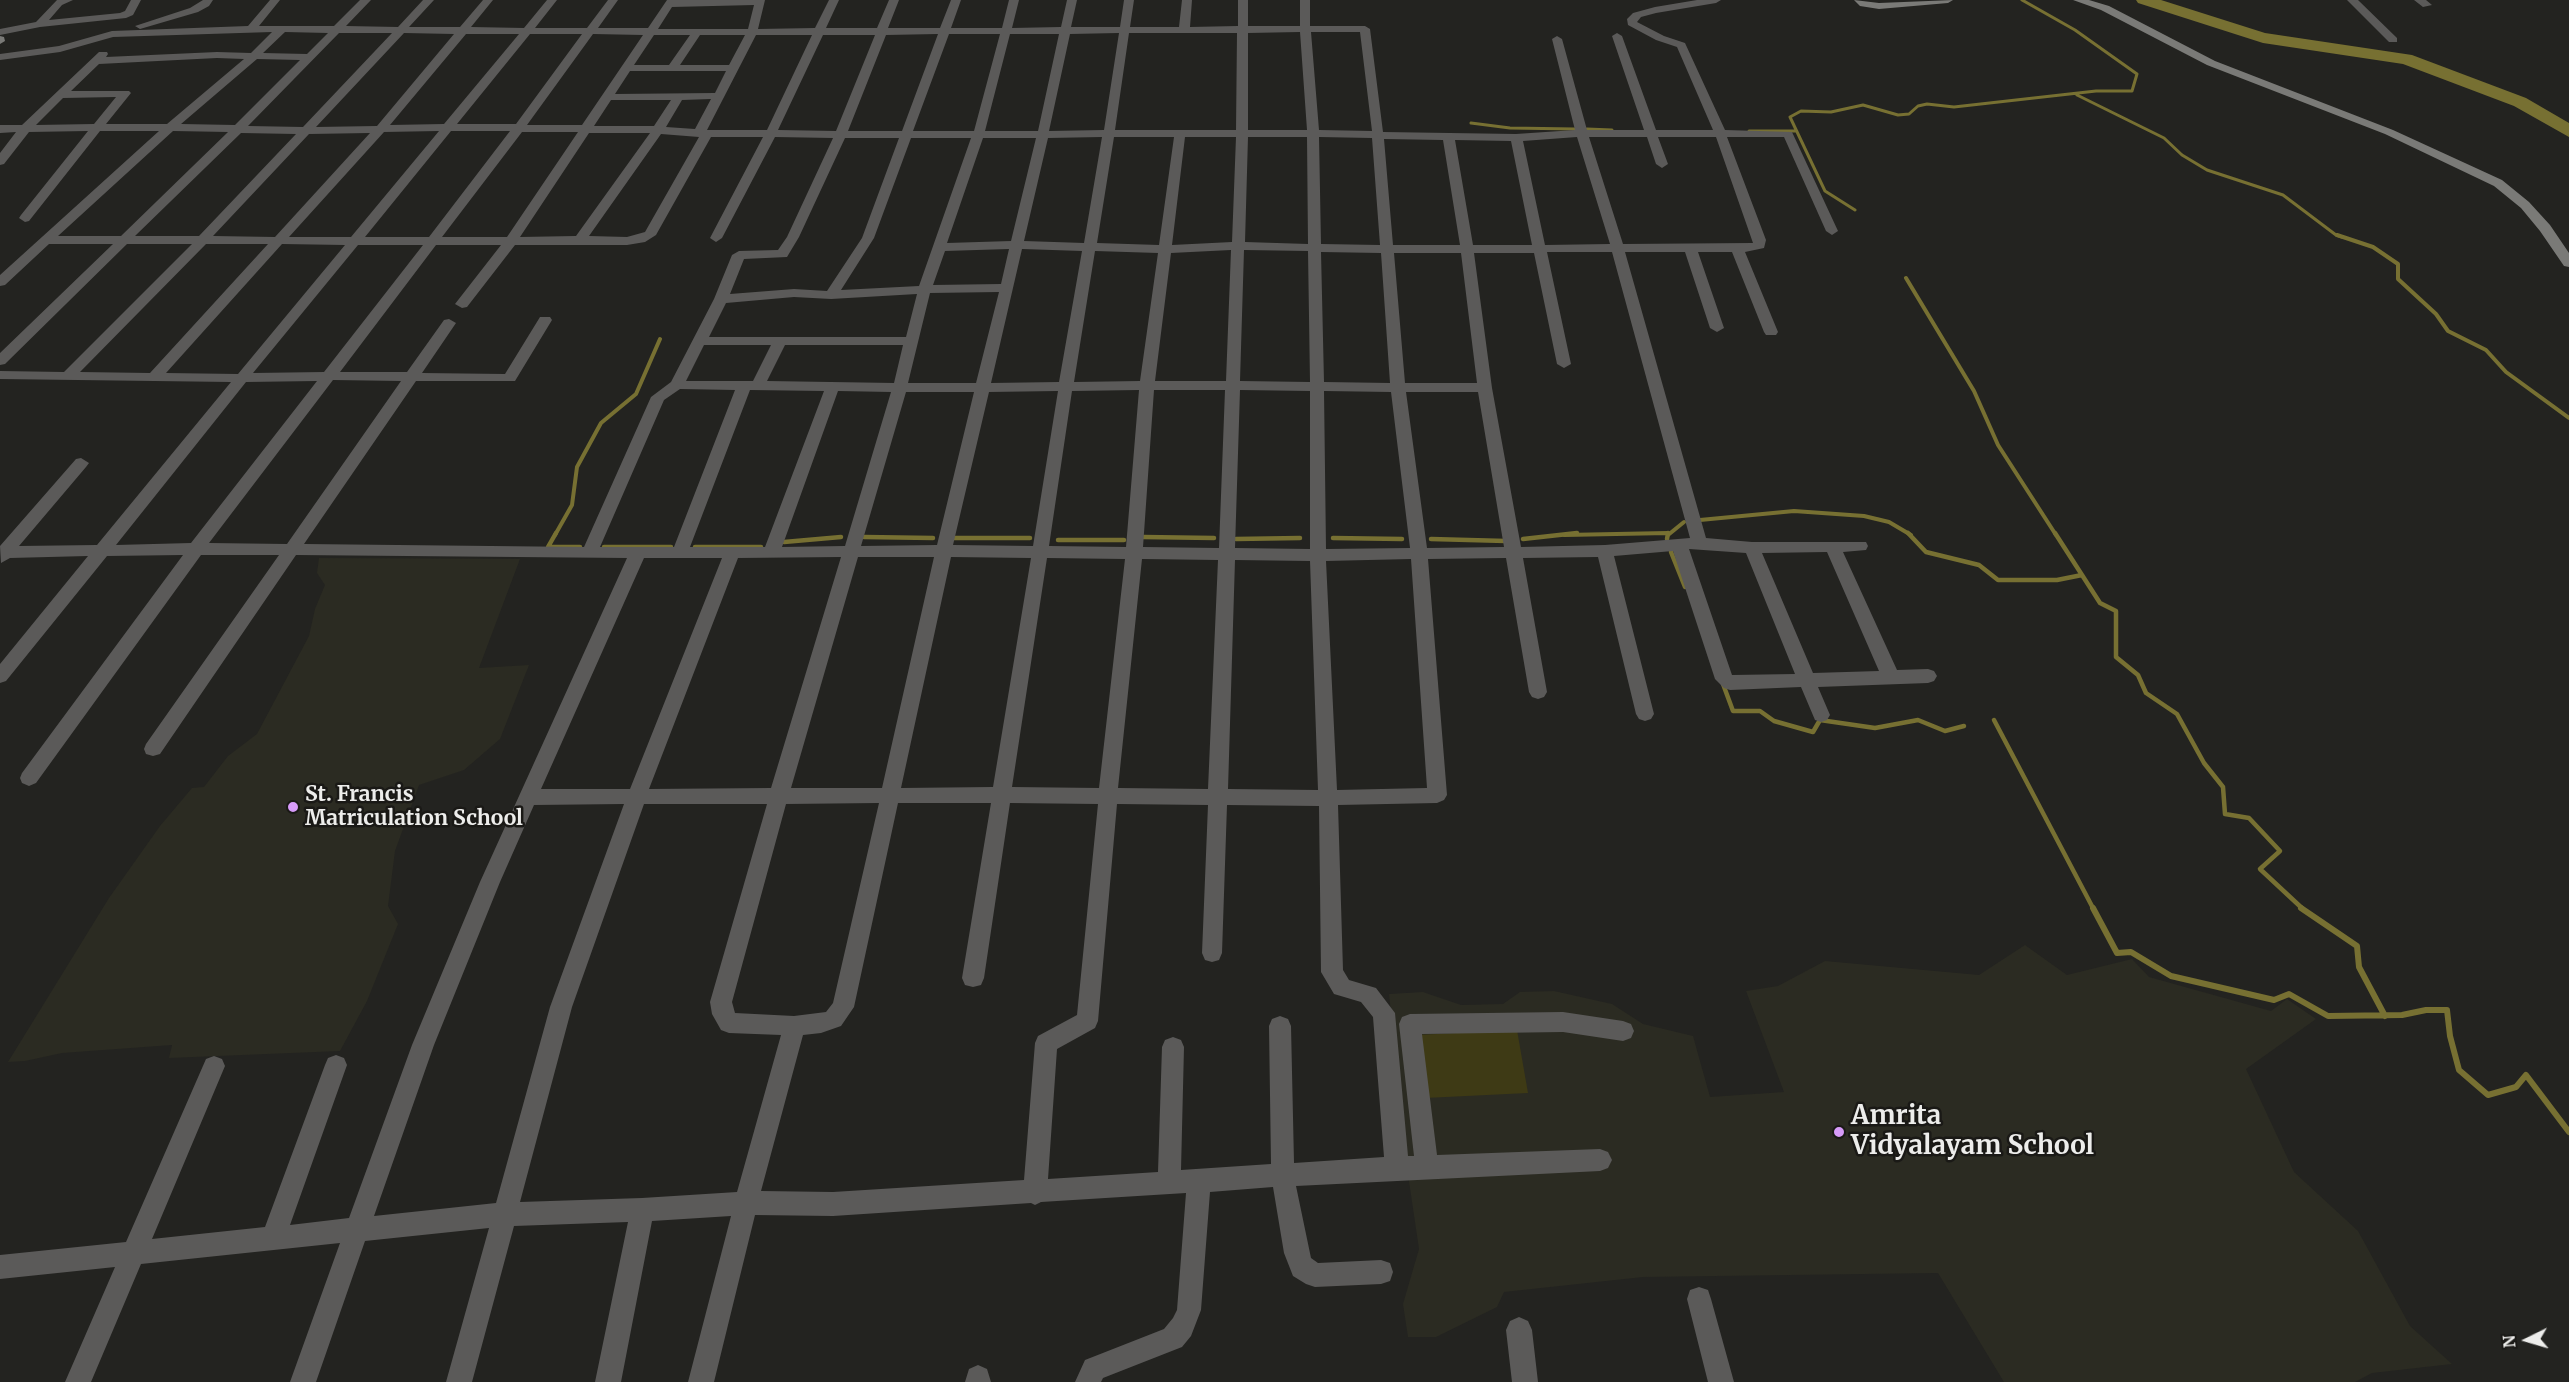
<!DOCTYPE html>
<html>
<head>
<meta charset="utf-8">
<style>
	body { margin:0 }
	#map { position:relative; width:2569px; height:1382px; overflow:hidden; background:#232320; font-family:Merriweather,serif }
	canvas { display:block }
	.north { position:absolute; left:2497px; top:1310px; width:60px; height:60px; -webkit-text-stroke:4px #1a1916; paint-order:stroke; rotate:265deg; font-size:16px; font-weight:700; line-height:24px; text-align:center; color:#ededeb }
	.north::after { content:''; display:block; margin:auto; width:21px; height:27px; background:#ededeb; clip-path:polygon(50% 0,100% 100%,50% 72%,0 100%) }
</style>
</head>
<body>
<div id="map">
<canvas width="2569" height="1382"></canvas>
<div class="north">N</div>
</div>
<script>
const ctx = document.querySelector('canvas').getContext('2d');
ctx.lineJoin = 'round';
function fillPath(path, color) { ctx.fillStyle = color; ctx.fill(path, 'evenodd'); }
const poly = rows => new Path2D(rows.map(r => 'M' + r).join(''));
function stroke(path, color, width, dash) { ctx.strokeStyle = color; ctx.lineWidth = width; ctx.lineCap = dash ? 'butt' : 'round'; ctx.setLineDash(dash || []); ctx.stroke(path); }
function drawText(font, color, halo, rows, align = 'center') {
  ctx.font = font + ' Merriweather,serif'; ctx.lineWidth = 5; ctx.setLineDash([]); ctx.textBaseline = 'middle'; ctx.strokeStyle = halo; ctx.fillStyle = color; for (const [text, x, y, turn = 0] of rows) {
    ctx.save(); ctx.translate(x, y); ctx.rotate((+turn || 0) * Math.PI / 180); ctx.textAlign = isNaN(turn) ? turn : align; if (halo) ctx.strokeText(text, 0, 0); ctx.fillText(text, 0, 0); ctx.restore();
  }
}
const built = poly([
	[319,558,520,559,479,668,529,665,500,739,464,770,419,785,395,851,388,906,398,924,367,1001,340,1051,169,1058,172,1045,62,1053,25,1061,8,1062,109,898,160,826,192,788,204,787,228,756,257,734,309,636,315,609,325,585,317,573],
	[2025,945,2067,975,2132,959,2149,977,2271,1011,2287,999,2316,1019,2246,1069,2294,1172,2358,1231,2410,1326,2452,1364,2372,1373,2355,1382,2004,1382,1938,1273,1643,1277,1504,1292,1497,1307,1436,1337,1408,1337,1403,1304,1419,1249,1407,1168,1389,994,1423,992,1461,1005,1503,1004,1520,992,1554,991,1612,1004,1643,1024,1693,1036,1710,1097,1784,1092,1746,991,1778,986,1825,961,1979,975]
]);
const green = poly([
	[1517,1030,1528,1093,1425,1098,1417,1035]
]);
const streamFar3 = poly([
	[2077,95,2164,138,2182,155,2207,170,2283,195,2336,235,2342,237],
	[1471,123,1510,128,1575,129],
	[1587,129,1612,130],
	[1749,131,1795,131],
	[1855,210,1825,191,1790,117,1801,111,1831,112,1863,105,1898,115,1909,114,1918,106,1927,104,1954,107,2096,91,2132,91,2137,74,2075,30,2022,0]
]);
const streamFar2 = poly([
	[2337,235,2373,247,2398,264,2398,279,2436,314,2448,331,2486,350,2506,372,2569,418],
	[1906,278,1974,391,1998,445,2056,535],
	[1700,520,1794,511,1864,516,1889,522,1911,535],
	[555,535,572,505,577,467,601,423,636,394,660,339],
	[1564,535,1668,533],
	[1668,535,1684,522]
]);
const streamFar1 = poly([
	[556,533,548,547,580,547],
	[1908,533,1926,552,1979,565,1998,580,2057,580,2082,575,2100,603,2116,611,2116,657,2138,675,2146,693,2177,714,2204,763,2223,787,2225,814,2249,818,2280,851,2260,869,2304,910],
	[2055,533,2082,575],
	[864,537,933,538],
	[1143,537,1214,538],
	[954,538,1030,538],
	[1333,538,1402,539],
	[1236,539,1300,538],
	[1431,539,1506,541],
	[1523,539,1577,533],
	[1667,539,1668,533],
	[1058,540,1124,540],
	[784,542,841,537],
	[604,547,671,547],
	[695,547,761,547],
	[1671,552,1685,587],
	[1723,684,1733,711,1760,711,1774,721,1813,732,1820,720,1875,728,1918,720,1945,731,1964,726],
	[1994,720,2094,910]
]);
const stream = poly([
	[2093,908,2117,953,2131,952,2171,976,2274,1000,2289,994,2328,1016,2402,1015,2426,1010,2447,1010,2450,1036,2459,1070,2488,1095,2516,1087,2526,1075,2569,1132],
	[2301,908,2357,946,2359,967,2385,1016]
]);
const river = poly([
	[2136,0,2161,0,2265,33,2412,55,2526,98,2569,123,2569,137,2514,106,2403,64,2263,43,2138,3,2136,0]
]);
const street = poly([
	[57,0,73,0,62,5,49,20,120,13,125,11,131,0,141,0,133,15,126,18,40,27,0,35,0,29,36,22,57,0],
	[203,0,213,0,209,6,198,12,140,29,135,26,190,8,203,0],
	[270,0,280,0,259,26,334,26,360,0,371,0,346,26,398,27,423,0,434,0,409,27,460,27,483,0,493,0,471,27,524,28,547,0,557,0,535,28,587,28,608,0,618,0,598,28,648,28,667,0,765,0,758,29,815,28,829,0,839,0,826,28,877,28,889,0,899,0,888,28,940,28,951,0,961,0,951,28,1002,28,1009,0,1019,0,1012,28,1061,27,1067,0,1077,0,1071,27,1120,27,1124,0,1134,0,1130,27,1179,27,1182,0,1192,0,1190,27,1238,26,1238,0,1248,0,1248,26,1300,26,1300,0,1310,0,1310,26,1365,26,1370,29,1383,132,1516,134,1575,130,1552,39,1557,36,1562,39,1587,130,1644,130,1612,36,1617,33,1622,36,1656,130,1713,130,1677,47,1656,40,1628,25,1627,19,1633,13,1655,7,1697,0,1721,0,1716,3,1656,13,1641,17,1637,22,1664,36,1685,43,1725,130,1792,132,1838,231,1832,235,1826,231,1784,137,1727,137,1766,240,1764,248,1745,252,1778,332,1776,335,1766,335,1764,332,1732,252,1698,252,1724,328,1717,332,1710,328,1685,252,1625,252,1706,538,1752,542,1866,542,1868,546,1866,550,1843,552,1897,670,1928,669,1934,671,1937,676,1934,681,1928,683,1818,687,1830,715,1827,720,1821,722,1815,720,1801,687,1730,690,1724,688,1715,679,1673,551,1614,556,1654,714,1651,719,1645,721,1639,719,1636,714,1598,557,1523,558,1547,692,1544,697,1538,699,1532,697,1529,692,1506,558,1428,559,1447,795,1444,800,1437,803,1338,805,1343,970,1349,980,1376,988,1395,1013,1408,1156,1414,1156,1399,1024,1402,1017,1410,1014,1563,1012,1623,1021,1631,1024,1634,1031,1631,1038,1623,1041,1563,1032,1422,1034,1437,1155,1600,1149,1608,1152,1612,1160,1608,1168,1600,1171,1296,1186,1311,1258,1318,1263,1381,1260,1390,1263,1393,1272,1390,1281,1381,1284,1315,1287,1306,1284,1293,1276,1284,1253,1273,1187,1210,1192,1201,1310,1191,1336,1182,1347,1103,1378,1101,1382,1075,1382,1085,1360,1164,1329,1173,1318,1177,1310,1186,1193,1041,1202,1035,1205,1031,1203,833,1216,755,1215,714,1382,688,1382,731,1216,652,1221,621,1382,595,1382,628,1222,514,1226,472,1382,446,1382,489,1228,365,1241,316,1382,290,1382,340,1243,141,1264,91,1382,65,1382,115,1267,0,1279,0,1255,126,1242,206,1059,214,1056,222,1059,225,1066,152,1239,265,1227,325,1065,328,1058,336,1055,344,1058,347,1065,290,1225,349,1218,412,1045,480,882,627,558,296,555,160,754,153,756,146,754,144,749,146,744,279,555,201,555,36,783,29,786,22,783,20,778,22,773,183,555,107,556,6,681,0,683,0,664,88,556,10,558,1,563,0,546,76,459,81,458,89,463,86,467,19,546,97,545,231,382,0,379,0,371,64,372,192,244,127,244,5,364,0,365,0,353,113,244,49,244,5,285,0,286,0,275,159,131,100,131,29,221,25,222,19,218,21,215,88,131,29,132,4,164,0,165,0,153,16,132,0,133,0,125,22,125,99,52,107,52,108,54,106,57,217,52,251,53,272,32,113,37,60,52,0,60,0,54,59,46,112,31,248,26,270,0],
	[754,5,748,29,658,29,672,7,754,5],
	[285,32,328,33,307,54,263,53,285,32],
	[1300,32,1307,130,1248,130,1248,33,1300,32],
	[1311,32,1360,32,1372,131,1319,130,1311,32],
	[339,33,392,33,303,127,248,126,339,33],
	[404,33,454,34,377,126,316,127,404,33],
	[1119,33,1104,130,1049,131,1070,34,1119,33],
	[1129,33,1237,33,1236,130,1115,130,1129,33],
	[466,34,519,34,444,124,390,125,466,34],
	[530,34,582,34,516,124,457,124,530,34],
	[593,34,643,35,582,125,527,125,593,34],
	[938,34,902,131,848,131,886,35,938,34],
	[949,34,1000,34,974,131,913,131,949,34],
	[1010,34,1059,34,1038,131,985,131,1010,34],
	[654,35,690,35,669,65,634,65,654,35],
	[700,35,745,35,729,65,680,65,700,35],
	[756,35,812,35,767,130,707,130,756,35],
	[823,35,875,35,836,131,778,130,823,35],
	[217,58,244,59,167,124,106,124,131,93,129,91,71,91,99,64,217,58],
	[257,59,300,60,235,125,181,124,257,59],
	[630,71,726,71,715,93,615,94,630,71],
	[116,97,94,124,36,125,63,98,116,97],
	[711,99,695,129,666,127,682,100,711,99],
	[611,100,671,100,654,126,594,126,611,100],
	[173,131,228,132,121,236,58,236,173,131],
	[439,131,351,237,289,237,384,132,439,131],
	[451,131,510,131,429,237,365,237,451,131],
	[522,132,578,132,507,237,442,237,522,132],
	[241,133,296,134,199,236,135,236,241,133],
	[370,133,275,237,213,236,309,134,370,133],
	[589,133,650,133,576,236,520,237,589,133],
	[661,134,699,137,645,232,627,237,589,236,661,134],
	[711,137,763,137,710,238,716,242,722,238,775,137,833,138,787,237,778,250,739,251,732,255,714,299,671,382,651,397,584,547,304,544,416,381,515,381,552,320,550,317,540,317,505,374,422,373,456,323,449,319,444,320,407,372,340,372,436,245,501,245,455,304,462,308,467,307,515,245,627,245,645,242,656,235,711,137],
	[1102,137,1084,243,1024,241,1048,138,1102,137],
	[1114,137,1174,137,1159,245,1097,243,1114,137],
	[1185,137,1236,137,1232,242,1172,245,1185,137],
	[1248,137,1307,137,1308,244,1245,242,1248,137],
	[1319,137,1372,138,1380,245,1321,244,1319,137],
	[1577,137,1610,244,1545,245,1523,141,1577,137],
	[1589,137,1647,137,1656,164,1662,168,1668,164,1658,137,1716,137,1753,243,1623,244,1589,137],
	[845,138,899,138,862,238,827,291,794,289,730,294,744,259,787,257,799,237,845,138],
	[911,138,971,138,919,286,841,290,874,238,911,138],
	[983,138,1036,138,1011,241,947,243,983,138],
	[1384,139,1443,140,1460,245,1393,245,1384,139],
	[1455,140,1511,141,1532,245,1473,245,1455,140],
	[206,244,268,244,150,373,80,372,206,244],
	[282,244,345,245,238,374,166,373,282,244],
	[358,245,423,245,324,372,253,373,358,245],
	[1009,249,1001,284,933,285,945,251,1009,249],
	[1022,249,1082,251,1059,382,991,383,1022,249],
	[1231,250,1226,381,1155,381,1171,253,1231,250],
	[1244,250,1308,251,1310,382,1240,381,1244,250],
	[1095,251,1158,253,1140,381,1074,382,1095,251],
	[1321,252,1381,253,1390,383,1324,382,1321,252],
	[1547,252,1612,252,1690,538,1605,545,1521,547,1492,388,1474,253,1534,253,1557,364,1564,368,1571,364,1547,252],
	[1394,253,1461,253,1477,383,1405,383,1394,253],
	[999,292,976,383,908,383,930,293,999,292],
	[917,294,906,337,709,337,726,303,794,297,831,299,917,294],
	[704,345,771,345,753,381,686,381,704,345],
	[785,345,903,345,894,383,767,381,785,345],
	[333,380,401,381,287,544,209,543,333,380],
	[317,381,191,543,116,545,246,382,317,381],
	[680,389,735,390,674,547,600,547,664,400,680,389],
	[750,390,824,391,765,547,690,547,750,390],
	[1139,390,1126,547,1049,546,1072,391,1139,390],
	[1154,390,1225,390,1219,548,1143,547,1154,390],
	[1240,390,1310,391,1310,549,1235,548,1240,390],
	[838,391,891,392,845,546,782,547,838,391],
	[1058,391,1033,546,953,545,989,392,1058,391],
	[1324,391,1391,392,1410,548,1326,549,1324,391],
	[906,392,974,392,937,545,861,546,906,392],
	[1406,392,1478,392,1504,547,1427,548,1406,392],
	[1689,549,1746,553,1795,674,1732,675,1689,549],
	[1827,552,1879,671,1813,673,1762,553,1827,552],
	[841,557,771,788,649,789,738,558,841,557],
	[858,557,934,557,882,788,791,788,858,557],
	[951,557,1031,558,993,787,901,788,951,557],
	[644,558,722,558,630,789,541,789,644,558],
	[1047,558,1125,559,1099,788,1012,787,1047,558],
	[1142,559,1218,560,1208,789,1118,788,1142,559],
	[1411,559,1427,788,1337,790,1326,561,1411,559],
	[1235,560,1310,561,1318,790,1228,789,1235,560],
	[879,803,833,1003,826,1012,794,1016,735,1013,732,1002,786,804,879,803],
	[898,803,991,803,962,978,965,985,973,987,981,985,984,978,1010,803,1098,804,1077,1015,1038,1036,1035,1043,1024,1180,833,1192,761,1191,803,1035,821,1033,841,1026,854,1007,898,803],
	[624,804,550,1007,496,1203,374,1216,434,1045,500,882,534,805,624,804],
	[644,804,767,804,710,1002,712,1014,721,1030,729,1033,781,1035,737,1192,642,1198,520,1202,572,1007,644,804],
	[1117,804,1208,805,1202,953,1205,960,1212,962,1219,960,1222,953,1227,805,1319,806,1321,972,1334,994,1361,1002,1373,1017,1384,1157,1294,1163,1291,1026,1288,1019,1280,1016,1272,1019,1269,1026,1271,1164,1181,1170,1184,1047,1181,1040,1173,1037,1165,1040,1162,1047,1158,1172,1048,1179,1057,1049,1095,1028,1098,1021,1117,804],
	[2347,0,2358,0,2397,38,2397,42,2389,42,2347,0],
	[2414,0,2426,0,2432,5,2423,7,2414,0],
	[1699,1287,1708,1290,1711,1299,1734,1382,1708,1382,1687,1299,1690,1290,1699,1287],
	[1519,1317,1528,1321,1532,1330,1538,1382,1512,1382,1506,1330,1510,1321,1519,1317],
	[978,1365,987,1369,991,1382,965,1382,969,1369,978,1365]
]);
const secondary = poly([
	[1854,0,1879,3,1953,0,1948,3,1879,9,1860,6,1854,0],
	[2073,0,2089,0,2109,6,2215,61,2393,130,2502,180,2529,202,2550,225,2569,253,2569,267,2564,266,2540,231,2521,208,2494,186,2385,134,2207,65,2101,10,2073,0],
	[0,36,4,37,5,41,0,44,0,36]
]);
const markers = [
	[293,807,6,"#d79bf9"],
	[1839,1132,6,"#d79bf9"]
];
const poiNames = [
	["St. Francis",305,795],
	["Matriculation School",305,819]
];
const nearPoinames = [
	["Amrita",1851,1117],
	["Vidyalayam School",1851,1147]
];
fillPath(built, '#2b2b22');
fillPath(green, '#3e3a15');
stroke(streamFar3, '#777032', 3);
stroke(streamFar2, '#777032', 4);
stroke(streamFar1, '#777032', 4.5);
stroke(stream, '#777032', 6);
fillPath(river, '#777032');
fillPath(street, '#5b5a59');
fillPath(secondary, '#7a7a77');
for (const [x, y, r, color] of markers) { const dot = new Path2D(); dot.arc(x, y, r, 0, 2 * Math.PI); ctx.fillStyle = color; ctx.fill(dot); stroke(dot, '#1a1916', 2); }
drawText('bold 21px', '#ededeb', '#1a1916', poiNames, 'left');
drawText('bold 26px', '#ededeb', '#1a1916', nearPoinames, 'left');
</script>
</body>
</html>
